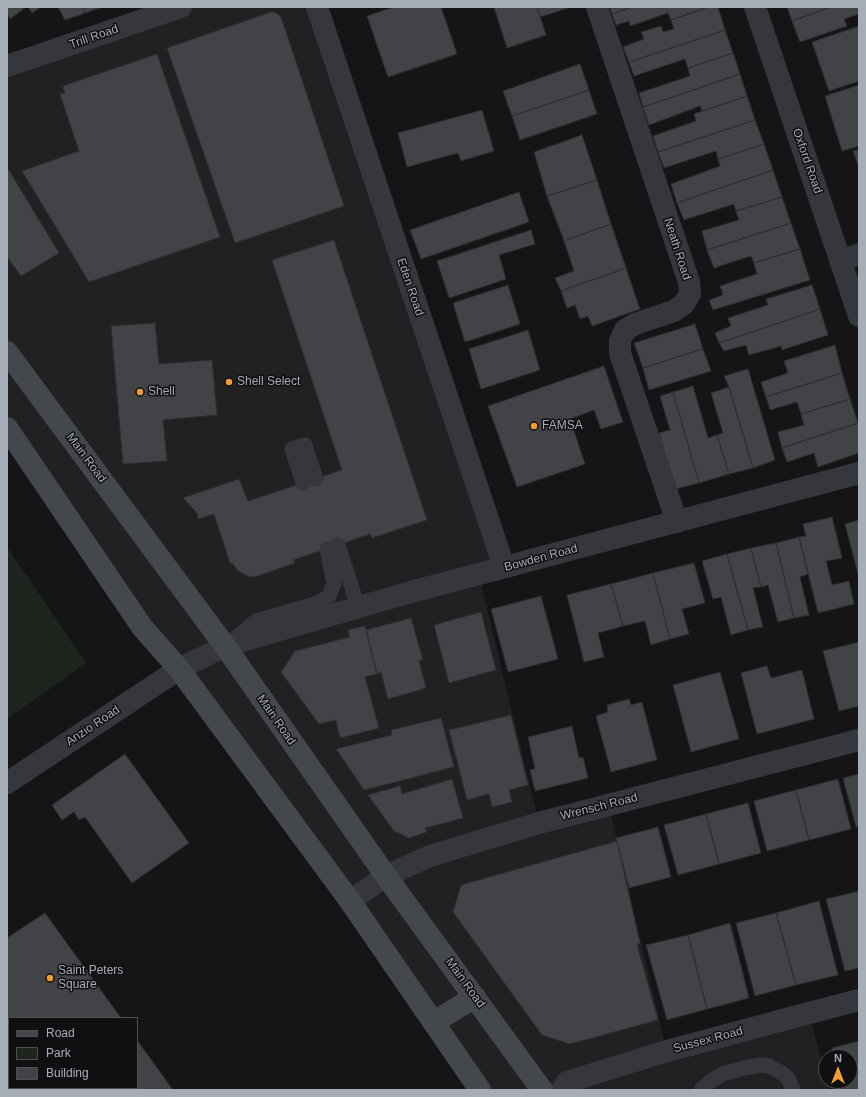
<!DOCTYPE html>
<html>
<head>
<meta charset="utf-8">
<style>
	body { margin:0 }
	#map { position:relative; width:866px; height:1097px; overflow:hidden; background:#151517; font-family:Arial,sans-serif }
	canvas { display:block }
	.frame { position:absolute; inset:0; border:8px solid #a7adb7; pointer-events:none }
	.legend { position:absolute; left:8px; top:1017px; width:130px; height:72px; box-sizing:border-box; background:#101012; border:1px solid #4c4f54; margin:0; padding:5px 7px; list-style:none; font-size:12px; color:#a7adb7 }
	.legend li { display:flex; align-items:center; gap:8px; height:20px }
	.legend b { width:20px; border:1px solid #4c4f54 }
	.north { position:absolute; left:818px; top:1049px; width:40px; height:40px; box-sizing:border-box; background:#101012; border:1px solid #4c4f54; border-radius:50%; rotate:0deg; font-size:11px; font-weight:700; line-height:16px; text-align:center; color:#a7adb7 }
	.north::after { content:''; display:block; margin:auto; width:14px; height:18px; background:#ed9f36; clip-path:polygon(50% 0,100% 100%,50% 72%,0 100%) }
</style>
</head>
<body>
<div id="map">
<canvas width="866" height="1097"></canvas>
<div class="frame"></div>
<ul class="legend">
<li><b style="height:5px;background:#44474c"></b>Road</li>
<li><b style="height:11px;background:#1d251e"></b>Park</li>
<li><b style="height:11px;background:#414347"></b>Building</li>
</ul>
<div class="north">N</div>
</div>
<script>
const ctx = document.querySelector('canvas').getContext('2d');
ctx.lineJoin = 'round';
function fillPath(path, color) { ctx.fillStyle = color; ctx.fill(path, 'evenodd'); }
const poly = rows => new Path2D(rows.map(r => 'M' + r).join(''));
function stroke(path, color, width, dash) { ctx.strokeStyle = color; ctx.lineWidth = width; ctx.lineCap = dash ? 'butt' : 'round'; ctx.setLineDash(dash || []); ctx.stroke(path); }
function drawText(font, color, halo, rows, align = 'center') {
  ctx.font = font + ' Arial,sans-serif'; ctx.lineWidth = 3; ctx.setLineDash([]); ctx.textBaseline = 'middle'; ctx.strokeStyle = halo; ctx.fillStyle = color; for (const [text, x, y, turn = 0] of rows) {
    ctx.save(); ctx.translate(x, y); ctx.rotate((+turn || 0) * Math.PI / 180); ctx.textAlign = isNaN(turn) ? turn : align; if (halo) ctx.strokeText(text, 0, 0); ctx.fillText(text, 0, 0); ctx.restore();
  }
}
const built = poly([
	[181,7,317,7,504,567,479,575,539,823,609,805,616,838,667,1051,809,1013,826,1077,826,1081,827,1081,829,1090,480,1090,7,428,7,66]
]);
const green = poly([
	[7,547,86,663,7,719]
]);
const building = poly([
	[7,7,26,7,10,19,7,14,7,7],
	[28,7,41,7,32,13,28,7],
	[58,7,83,7,85,13,65,20,58,7],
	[83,7,103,7,85,13,83,7],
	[394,7,441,7,457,54,388,77,367,16,394,7],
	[494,7,537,7,546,35,507,48,494,7],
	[537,7,571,7,540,17,537,7],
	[610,7,632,7,612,14,610,7],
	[632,7,708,7,671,20,668,13,630,26,629,21,616,25,612,14,632,7],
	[708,7,718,7,725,30,629,62,623,47,644,39,641,32,661,26,663,32,674,29,671,20,708,7],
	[787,7,831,7,792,21,787,7],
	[831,7,859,7,859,14,844,19,847,26,800,42,792,21,831,7],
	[271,12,275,12,279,15,281,17,344,206,235,243,167,48,271,12],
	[859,26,859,81,829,91,812,42,859,26],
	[725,30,733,53,688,68,685,59,634,76,629,62,725,30],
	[733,53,740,74,643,107,639,93,690,76,688,68,733,53],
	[157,54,220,237,89,282,22,171,79,151,60,94,65,93,63,86,157,54],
	[580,64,589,90,512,116,503,91,580,64],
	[740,74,747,96,702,111,700,106,649,125,643,107,740,74],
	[859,85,859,146,842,151,825,96,859,85],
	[589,90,597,114,520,140,512,116,589,90],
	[747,96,755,120,658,152,653,136,696,121,694,114,747,96],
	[482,110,494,151,461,161,458,153,407,167,398,133,482,110],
	[755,120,764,144,718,159,716,151,664,168,658,152,755,120],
	[582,135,597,180,547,196,534,152,582,135],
	[764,144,773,170,677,203,671,184,720,166,718,159,764,144],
	[859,150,859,168,853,151,859,150],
	[7,167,59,253,21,276,7,257,7,167],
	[773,170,782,197,736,211,734,204,684,220,677,203,773,170],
	[597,180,611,224,564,241,547,196,597,180],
	[519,192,529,222,421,259,410,230,519,192],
	[782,197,791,223,707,250,702,231,739,220,736,211,782,197],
	[791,223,800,249,754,263,751,256,714,268,707,250,791,223],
	[611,224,626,268,561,291,555,278,574,271,564,241,611,224],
	[531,230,535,244,499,255,506,279,449,298,437,261,531,230],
	[334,240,427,520,372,538,370,534,293,560,295,563,258,576,250,577,238,571,233,564,230,563,214,514,198,519,197,513,183,498,239,479,248,501,342,470,272,260,334,240],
	[800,249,810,280,713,310,709,300,723,295,720,286,757,274,754,263,800,249],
	[626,268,640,309,592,326,588,316,580,319,575,305,567,308,561,291,626,268],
	[508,285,520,324,465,342,453,303,508,285],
	[812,285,820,309,719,343,715,333,731,326,728,318,768,305,766,299,812,285],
	[820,309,828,335,782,350,781,346,749,355,746,345,724,351,719,343,820,309],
	[155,323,159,364,212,360,217,415,163,420,167,461,123,464,111,326,155,323],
	[695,324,703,349,643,368,634,343,695,324],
	[528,330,540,370,481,389,469,349,528,330],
	[835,345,842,373,766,397,761,382,788,373,784,361,835,345],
	[703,349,711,371,649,390,643,368,703,349],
	[604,366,623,422,601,429,594,410,570,419,585,464,517,487,488,406,604,366],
	[748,369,775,460,753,468,729,387,724,376,748,369],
	[842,373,850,399,801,414,797,402,770,410,766,397,842,373],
	[693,386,708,438,717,435,729,474,699,483,673,392,693,386],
	[729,387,753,468,729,474,717,435,723,433,711,393,729,387],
	[673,392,699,483,675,489,659,433,670,430,660,396,673,392],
	[850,399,858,423,782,448,778,432,804,425,801,414,850,399],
	[858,423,859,426,859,453,818,467,814,453,787,462,782,448,858,423],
	[832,517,842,558,826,561,832,585,849,581,854,604,818,613,799,537,806,536,803,524,832,517],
	[859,520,859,578,845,524,859,520],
	[799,537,808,574,800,577,809,615,794,618,776,543,799,537],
	[776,543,794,618,778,622,768,585,761,587,751,548,776,543],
	[751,548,761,587,753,588,763,627,748,630,727,554,751,548],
	[727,554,748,630,731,635,721,597,713,599,702,561,727,554],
	[694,563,705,603,682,609,689,634,670,639,653,573,694,563],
	[653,573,670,639,651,645,645,621,623,626,611,584,653,573],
	[611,584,623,626,598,633,604,657,584,662,567,595,611,584],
	[541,596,558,659,508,672,491,609,541,596],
	[481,612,496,670,449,683,434,625,481,612],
	[411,618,423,660,419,661,426,688,388,699,381,672,377,674,366,630,411,618],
	[365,626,377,674,365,677,379,728,340,738,336,720,319,724,281,672,295,651,350,637,348,630,365,626],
	[859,642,859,706,839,711,823,651,859,642],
	[767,666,771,678,802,670,814,719,757,734,741,673,767,666],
	[720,672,739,739,691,752,673,685,720,672],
	[629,699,631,705,642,702,657,760,611,772,596,716,608,712,607,705,629,699],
	[511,715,528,785,509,790,512,802,492,807,489,794,467,800,449,730,511,715],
	[441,718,454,767,364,790,336,749,392,735,391,730,441,718],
	[572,726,579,758,583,757,588,778,535,791,530,770,535,769,528,737,572,726],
	[125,754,189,843,132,883,85,817,79,820,74,812,62,820,52,805,125,754],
	[859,774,859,827,856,827,843,778,859,774],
	[452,779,463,818,425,828,427,832,409,838,394,831,368,795,400,786,402,794,452,779],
	[838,779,851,829,809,840,796,790,838,779],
	[796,790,809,840,767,851,754,801,796,790],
	[748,803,761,853,719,864,706,814,748,803],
	[706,814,719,864,678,875,664,825,706,814],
	[658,827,671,877,629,888,616,838,658,827],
	[617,841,640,943,637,944,658,1020,570,1044,542,1035,453,912,461,885,617,841],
	[859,891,859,968,845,971,826,899,859,891],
	[819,901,838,975,796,985,776,913,819,901],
	[45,913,121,1018,9,1018,9,1040,7,1035,7,938,45,913],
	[776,913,796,985,755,996,736,923,776,913],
	[730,923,749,998,707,1009,688,935,730,923],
	[688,935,707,1009,667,1020,646,945,688,935],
	[137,1040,173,1090,30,1090,30,1088,137,1088,137,1040],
	[859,1041,859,1090,842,1090,840,1081,850,1081,850,1057,834,1057,832,1048,859,1041]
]);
const service = poly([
	[303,483,292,449,305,445,316,479],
	[338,545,358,607],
	[232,641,256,621,318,603,329,596,334,583,327,549],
	[701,1090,711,1081,723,1074,744,1068,761,1065,769,1066,780,1072,788,1078,793,1090]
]);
const minor = poly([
	[317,7,504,567],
	[597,7,689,282,690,294,684,304,674,311,635,324,625,330,620,341,620,353,677,522],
	[755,7,859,316],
	[7,66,181,7],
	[840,261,859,254],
	[7,783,179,669,225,646,411,592,859,473],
	[350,901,386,876,430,856,539,823,859,740],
	[562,1090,567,1082,667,1051,809,1013,859,1000]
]);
const secondary = poly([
	[7,352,225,646,386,876,542,1090],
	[7,428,142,627,179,669,350,901,480,1090],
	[434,1022,475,997]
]);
const markers = [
	[229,382,4,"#ed9f36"],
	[140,392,4,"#ed9f36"],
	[534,426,4,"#ed9f36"],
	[50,978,4,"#ed9f36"]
];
const streetNames = [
	["Trill Road",94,37,-19],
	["Oxford Road",807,161,71],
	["Neath Road",677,249,72],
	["Eden Road",410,287,71],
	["Main Road",86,458,53],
	["Bowden Road",541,558,-15],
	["Main Road",276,720,55],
	["Anzio Road",93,726,-34],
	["Wrensch Road",599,807,-14],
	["Main Road",465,983,54],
	["Sussex Road",708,1040,-15]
];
const poiNames = [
	["Shell Select",237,382],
	["Shell",148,392],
	["FAMSA",542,426],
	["Saint Peters",58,971],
	["Square",58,985]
];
fillPath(built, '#212124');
fillPath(green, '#1d251e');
fillPath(building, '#414347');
stroke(building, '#2f2f33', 1);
stroke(service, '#36373c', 15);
stroke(minor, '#36373c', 22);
stroke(secondary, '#44474c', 22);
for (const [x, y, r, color] of markers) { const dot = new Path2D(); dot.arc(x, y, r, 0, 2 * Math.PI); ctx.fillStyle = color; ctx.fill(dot); stroke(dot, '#101012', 1.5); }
drawText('12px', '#a7adb7', '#101012', streetNames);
drawText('12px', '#a7adb7', '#101012', poiNames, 'left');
</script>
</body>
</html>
